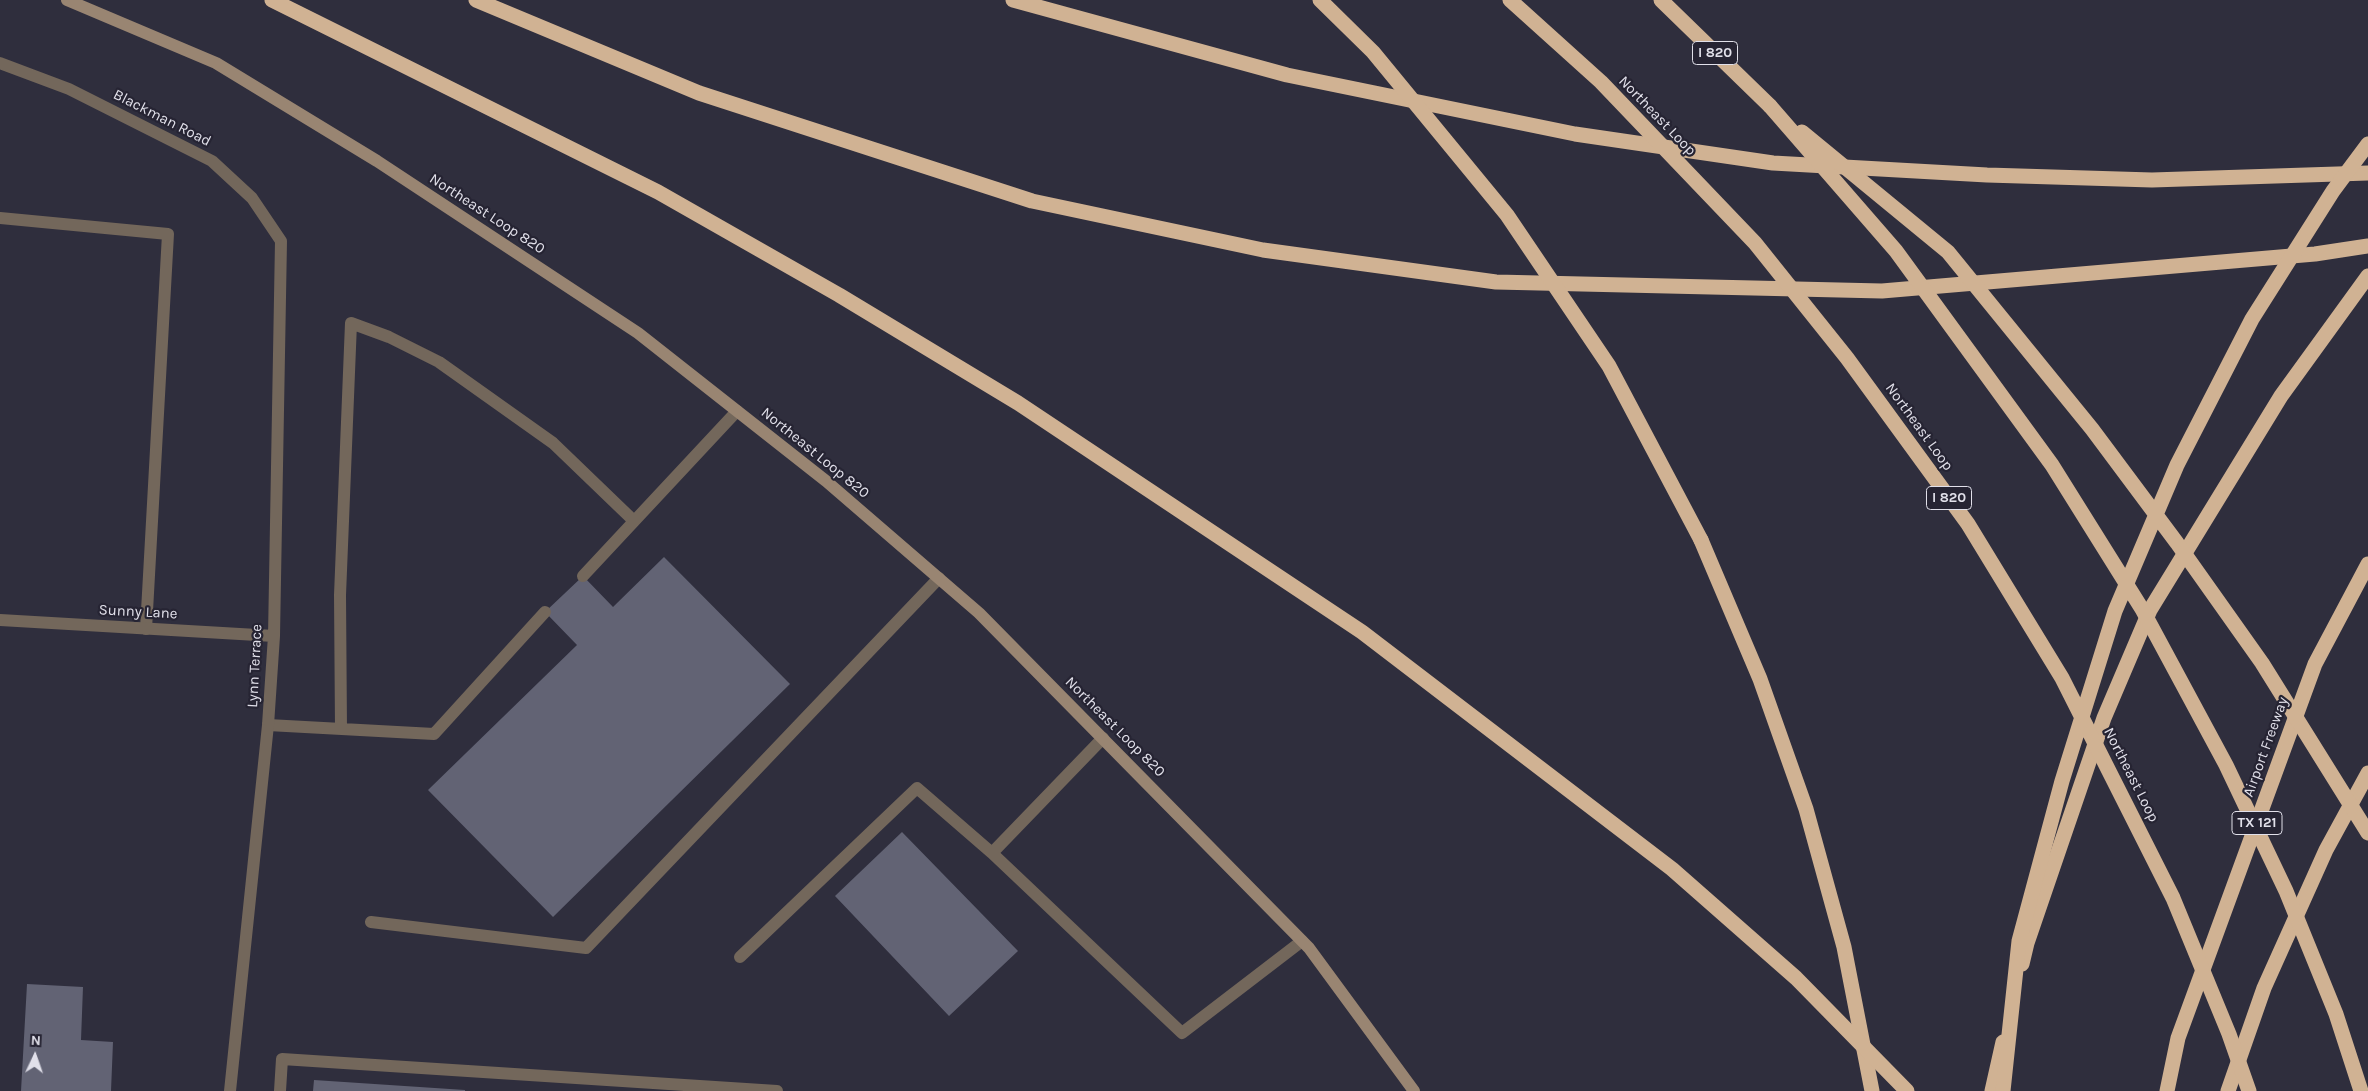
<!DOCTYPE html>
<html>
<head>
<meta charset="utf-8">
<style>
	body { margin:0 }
	#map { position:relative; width:2368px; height:1091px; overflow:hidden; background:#2f2e3d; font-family:Karla,sans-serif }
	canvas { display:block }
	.north { position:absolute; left:10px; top:1031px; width:50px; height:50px; -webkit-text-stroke:4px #262433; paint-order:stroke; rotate:3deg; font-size:14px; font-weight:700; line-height:20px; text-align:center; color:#e1e0ea }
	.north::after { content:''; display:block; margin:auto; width:18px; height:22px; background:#e1e0ea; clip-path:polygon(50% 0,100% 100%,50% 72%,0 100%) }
</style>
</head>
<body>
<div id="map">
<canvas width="2368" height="1091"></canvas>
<div class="north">N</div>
</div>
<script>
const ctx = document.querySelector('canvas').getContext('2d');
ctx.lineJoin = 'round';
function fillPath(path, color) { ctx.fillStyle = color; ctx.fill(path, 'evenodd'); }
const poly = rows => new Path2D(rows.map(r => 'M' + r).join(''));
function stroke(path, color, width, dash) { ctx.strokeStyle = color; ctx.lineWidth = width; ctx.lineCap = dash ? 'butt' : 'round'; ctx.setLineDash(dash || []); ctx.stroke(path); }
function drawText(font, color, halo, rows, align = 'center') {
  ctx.font = font + ' Karla,sans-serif'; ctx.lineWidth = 4.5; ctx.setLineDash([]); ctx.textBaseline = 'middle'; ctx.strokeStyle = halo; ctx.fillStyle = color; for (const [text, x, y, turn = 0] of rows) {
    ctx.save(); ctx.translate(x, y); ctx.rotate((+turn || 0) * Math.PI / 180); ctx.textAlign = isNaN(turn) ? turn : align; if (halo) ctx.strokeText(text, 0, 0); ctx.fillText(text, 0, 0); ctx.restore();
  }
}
const building = poly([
	[664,557,790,684,553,917,428,790,577,645,545,612,583,576,613,607],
	[902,832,1018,951,949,1016,835,896],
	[27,984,83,987,81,1040,113,1042,111,1091,21,1091],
	[314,1080,465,1090,465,1091,313,1091]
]);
const lane = poly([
	[0,218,168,234,146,629],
	[583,576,737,411],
	[268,725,434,734,545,612],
	[341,729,340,595,351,323,389,337,439,362,553,443,634,521],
	[1103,738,992,853,1182,1033,1302,941],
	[371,922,586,948,939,578],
	[740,957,917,788,992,853],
	[280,1091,282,1059,777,1091]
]);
const street = poly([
	[0,63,69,89,212,161,252,198,281,241,274,636,268,725,230,1091],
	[0,620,274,636]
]);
const secondary = poly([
	[67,0,216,63,377,161,638,333,826,481,979,613,1309,948,1414,1091]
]);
const highway = poly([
	[476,0,699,93,1032,201,1263,250,1496,282,1882,291,2315,254,2368,246],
	[1013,0,1287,75,1575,134,1773,163,1987,175,2152,180,2368,173],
	[1661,0,1770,106],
	[1701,540,1760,679,1806,809,1844,947,1872,1091],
	[2022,964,2027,943,2104,718,2150,610,2281,396,2368,276],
	[1992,1091,2003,1042],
	[2167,1091,2178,1038,2315,664,2368,564],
	[2228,1091,2264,988,2326,850,2368,773]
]);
const highwayBridge = poly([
	[272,0,658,192,839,295,1018,403,1362,632,1672,869,1796,978,1907,1091],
	[1320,0,1373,52,1507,215,1609,366,1701,540],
	[1510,0,1601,82,1755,243,1847,358,1968,524,2062,678,2173,898,2229,1034,2249,1091],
	[1770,106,1896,251,2052,465,2142,609,2226,765,2286,891,2336,1014,2361,1091],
	[1802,132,1948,252,2092,429,2177,543,2262,663,2368,833],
	[2003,1091,2019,941,2062,781,2115,611,2177,465,2252,319,2333,191,2368,144]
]);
const shields = [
	[1715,53,45],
	[1949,498,45],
	[2257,823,50]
];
const shieldNames = [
	["I 820",1715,53],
	["I 820",1949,498],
	["TX 121",2257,823]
];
const streetNames = [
	["Northeast Loop",1657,116,46],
	["Blackman Road",162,118,27],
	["Northeast Loop 820",487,214,33],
	["Northeast Loop",1919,427,54],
	["Northeast Loop 820",815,453,39],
	["Sunny Lane",138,612,3],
	["Lynn Terrace",255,666,-87],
	["Northeast Loop 820",1115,727,45],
	["Airport Freeway",2266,747,-70],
	["Northeast Loop",2131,775,63]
];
fillPath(building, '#626374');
stroke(lane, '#73675b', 12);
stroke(street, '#73675b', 12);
stroke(secondary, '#998572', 12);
stroke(highway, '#d0b293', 15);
stroke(highwayBridge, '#d0b293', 15);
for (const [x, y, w] of shields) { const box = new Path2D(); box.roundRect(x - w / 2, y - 11.5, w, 23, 4); ctx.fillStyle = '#262433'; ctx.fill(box); stroke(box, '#e1e0ea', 1); }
drawText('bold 14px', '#e1e0ea', null, shieldNames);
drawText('15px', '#e1e0ea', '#262433', streetNames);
</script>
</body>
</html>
